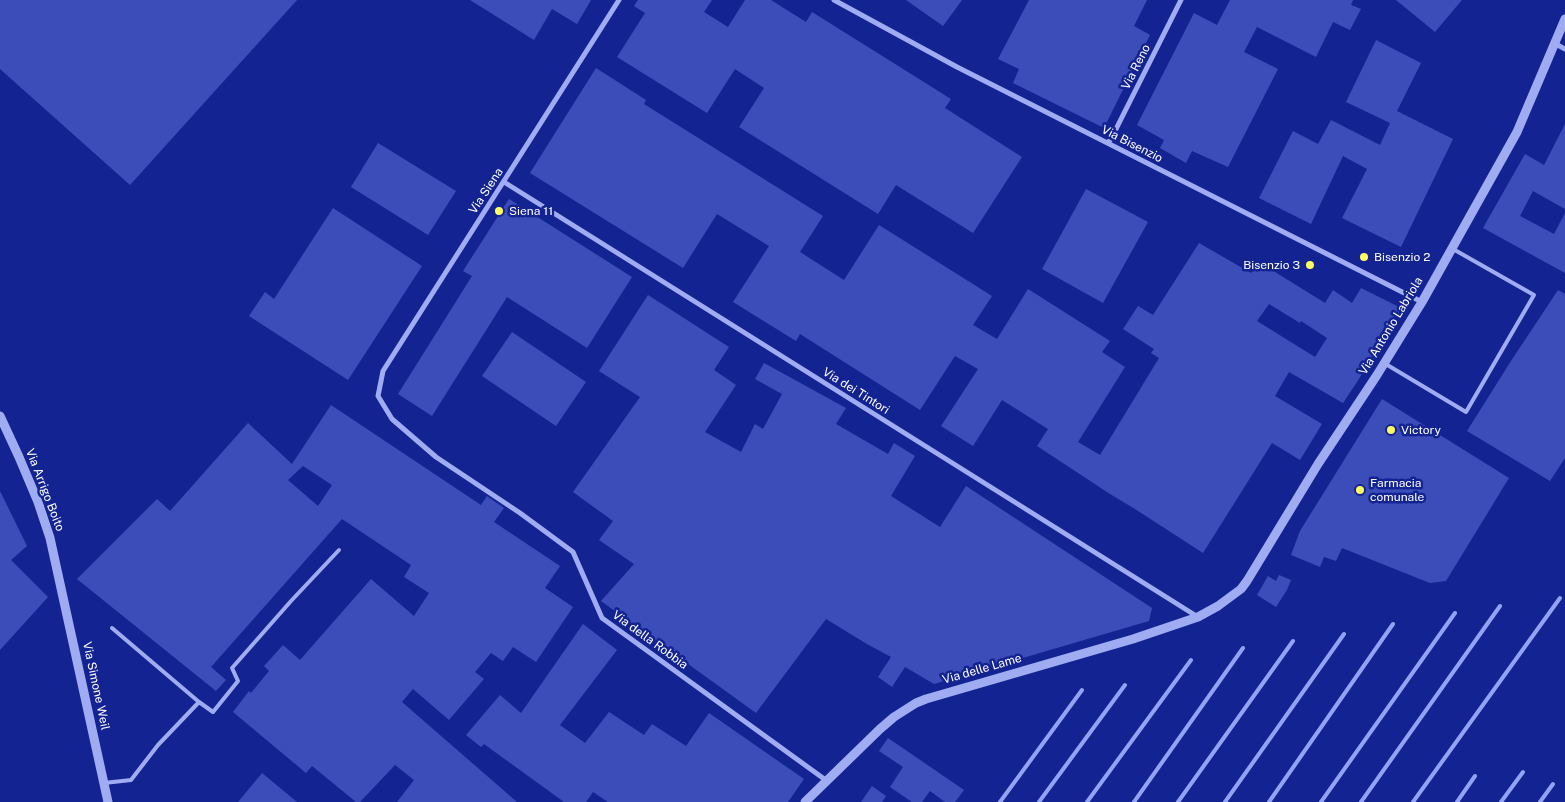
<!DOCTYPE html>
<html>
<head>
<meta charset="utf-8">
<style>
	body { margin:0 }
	canvas { display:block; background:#132492 }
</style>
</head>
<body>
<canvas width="1565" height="802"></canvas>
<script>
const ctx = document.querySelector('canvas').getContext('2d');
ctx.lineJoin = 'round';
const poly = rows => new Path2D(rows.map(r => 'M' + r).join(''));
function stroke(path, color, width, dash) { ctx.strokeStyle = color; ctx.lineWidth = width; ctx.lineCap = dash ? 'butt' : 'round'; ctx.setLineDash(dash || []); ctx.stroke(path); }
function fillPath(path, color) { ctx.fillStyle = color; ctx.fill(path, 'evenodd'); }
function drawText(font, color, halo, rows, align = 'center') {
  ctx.font = font + ' "Public Sans",sans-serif'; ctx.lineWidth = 5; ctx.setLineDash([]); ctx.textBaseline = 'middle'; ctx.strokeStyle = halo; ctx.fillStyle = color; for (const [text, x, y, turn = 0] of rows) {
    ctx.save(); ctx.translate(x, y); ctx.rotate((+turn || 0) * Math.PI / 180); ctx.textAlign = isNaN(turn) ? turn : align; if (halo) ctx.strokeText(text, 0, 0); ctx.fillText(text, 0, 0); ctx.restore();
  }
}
const stream = poly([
	[1000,802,1082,690],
	[1039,802,1125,685],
	[1087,802,1191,660],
	[1134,802,1243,648],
	[1178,802,1293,641],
	[1225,802,1344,634],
	[1269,802,1393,624],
	[1321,802,1455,613],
	[1361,802,1500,606],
	[1413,802,1560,598],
	[1457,802,1475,776],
	[1501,802,1523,772],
	[1540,802,1553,784]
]);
const building = poly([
	[0,0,297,0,130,185,0,69],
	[470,0,591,0,577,24,552,9,534,40],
	[638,0,712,0,704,12,728,27,745,0,771,0,806,22,812,12,951,99,945,108,1022,157,973,233,896,185,878,214,739,127,764,88,735,69,707,113,617,57,645,13,634,6],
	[906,0,962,0,943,26],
	[1029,0,1147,0,1134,26,1150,35,1104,128,1013,83,1019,69,998,59],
	[1230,0,1353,0,1351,5,1361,9,1350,30,1333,22,1316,57,1257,27,1244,52,1278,69,1228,167,1192,151,1186,163,1160,148,1164,140,1137,125,1194,13,1217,25],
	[1396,0,1462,0,1435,32],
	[1376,40,1421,63,1397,111,1453,139,1401,247,1342,218,1367,169,1343,156,1311,224,1259,198,1293,131,1318,144,1331,120,1380,145,1390,123,1346,102],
	[596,68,646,100,644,104,823,216,800,252,844,280,879,225,992,296,973,325,997,339,1028,289,1110,341,1102,352,1125,367,1078,442,1100,455,1159,358,1151,353,1154,349,1123,329,1138,306,1153,315,1199,243,1251,273,1259,262,1325,303,1333,290,1352,303,1361,288,1405,310,1395,327,1391,325,1357,382,1343,403,1289,372,1275,396,1322,424,1300,460,1272,443,1203,553,1135,509,1110,494,1037,446,1048,429,1002,400,973,446,941,426,978,369,955,356,920,410,800,334,796,341,733,302,769,246,717,214,683,268,530,173],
	[1269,304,1300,323,1301,321,1327,338,1315,357,1257,321],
	[1565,124,1565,209,1533,191,1520,216,1554,234,1565,213,1565,273,1483,228,1525,154,1544,165],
	[378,143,456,191,428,235,351,187],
	[1086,189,1148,222,1103,303,1042,269],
	[509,199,632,277,587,348,507,297,432,416,398,394,472,276,463,271],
	[333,208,422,266,348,380,249,316,265,292,274,299],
	[1558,290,1565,294,1565,458,1550,481,1467,431,1511,361],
	[648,295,729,347,714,370,736,385,705,432,741,452,755,424,763,429,782,394,755,379,764,363,846,408,836,424,888,454,894,443,915,456,891,496,940,527,966,486,1152,608,1149,621,934,684,905,667,892,687,878,677,891,657,867,644,826,619,756,713,601,601,634,564,599,540,613,521,573,492,640,397,599,371],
	[512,332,586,382,556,426,482,376],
	[1382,399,1509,478,1446,581,1430,583,1342,548,1336,561,1324,557,1320,567,1291,555,1300,531],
	[331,405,481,505,487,496,504,508,494,522,560,566,545,588,573,607,536,662,513,647,503,661,491,653,475,672,484,679,449,720,413,689,402,702,517,802,397,802,414,780,395,765,360,802,356,802,312,766,306,773,233,712,249,691,251,693,269,671,264,666,283,645,300,660,371,579,414,616,429,593,404,577,411,565,342,519,211,667,226,680,216,691,77,579,157,499,170,511,248,423,292,464],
	[303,466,332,485,318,506,288,480],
	[0,491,27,546,11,560,48,597,0,650],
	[1279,575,1291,580,1287,590,1276,607,1257,595,1268,576,1276,581],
	[583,624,617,650,560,725,585,743,609,712,644,735,652,724,686,746,709,713,804,779,788,802,608,802,593,792,586,802,564,802,484,744,481,747,466,735,500,695,521,713],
	[888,738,964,790,955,802,945,802,930,791,922,802,912,802,890,787,903,767,879,751],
	[262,773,297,802,238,802],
	[872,786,886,796,882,802,861,802]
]);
const service = poly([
	[1384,363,1466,412,1534,295,1453,249],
	[112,628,199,702],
	[104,783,131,780,158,745,199,702,213,712,238,681,232,668,291,601,339,550]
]);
const minor = poly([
	[619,0,383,371,378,396,392,419,436,457,520,513,573,552,602,618,827,781],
	[834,0,957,67,1422,302],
	[1554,43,1565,49],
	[1108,143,1112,137,1181,0],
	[504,182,1198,617]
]);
const tertiary = poly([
	[0,416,19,457,38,502,50,538,108,802],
	[805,802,880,729,894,717,916,703,926,699,1133,639,1198,617,1218,606,1241,589,1247,581,1318,464,1377,375,1422,302,1517,132,1565,19]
]);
const markers = [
	[499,211,5,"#fdff61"],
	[1364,257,5,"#fdff61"],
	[1310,265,5,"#fdff61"],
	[1391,430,5,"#fdff61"],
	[1360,490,5,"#fdff61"]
];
const streetNames = [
	["Via Reno",1136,67,-63],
	["Via Bisenzio",1132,144,27],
	["Via Siena",486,191,-57],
	["Via Antonio Labriola",1391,326,-59],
	["Via dei Tintori",856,391,32],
	["Via Arrigo Boito",45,490,69],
	["Via della Robbia",650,640,36],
	["Via delle Lame",982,669,-16],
	["Via Simone Weil",96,686,78]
];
const poiNames = [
	["Siena 11",509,211],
	["Bisenzio 2",1374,257],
	["Bisenzio 3",1300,265,"right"],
	["Victory",1401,430],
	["Farmacia",1370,483],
	["comunale",1370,497]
];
stroke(stream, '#92a2f5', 4);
fillPath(building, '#3c4dba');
stroke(service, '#a0acf2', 4);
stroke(minor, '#a0acf2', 5);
stroke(tertiary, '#a0acf2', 9);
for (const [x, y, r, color] of markers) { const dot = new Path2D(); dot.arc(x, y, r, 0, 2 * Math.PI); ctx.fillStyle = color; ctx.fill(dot); stroke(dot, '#132492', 2); }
drawText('12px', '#fff', '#132492', streetNames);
drawText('12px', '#fff', '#132492', poiNames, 'left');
</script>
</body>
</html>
